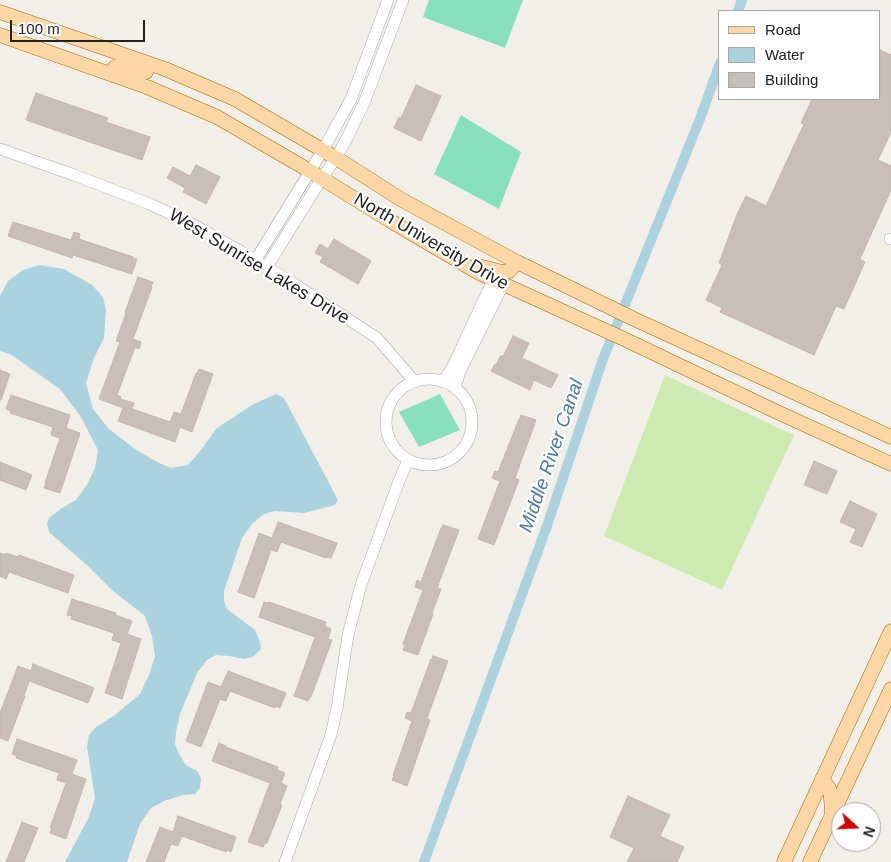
<!DOCTYPE html>
<html>
<head>
<meta charset="utf-8">
<style>
	body { margin:0 }
	#map { position:relative; width:891px; height:862px; overflow:hidden; background:#f2efe9; font-family:Arial,sans-serif }
	canvas { display:block }
	.legend { position:absolute; left:718px; top:10px; width:162px; height:90px; box-sizing:border-box; background:#fff; border:1px solid #a7a7a7; margin:0; padding:6px 9px; list-style:none; font-size:15px; color:#222 }
	.legend li { display:flex; align-items:center; gap:10px; height:25px }
	.legend b { width:25px; border:1px solid #a7a7a7 }
	.north { position:absolute; left:831px; top:802px; width:50px; height:50px; box-sizing:border-box; background:#fff; border:1px solid #a7a7a7; border-radius:50%; rotate:110deg; font-size:14px; font-weight:700; line-height:20px; text-align:center; color:#222 }
	.north::after { content:''; display:block; margin:auto; width:18px; height:22px; background:#d40000; clip-path:polygon(50% 0,100% 100%,50% 72%,0 100%) }
	.scale { position:absolute; left:10px; top:20px; width:135px; height:22px; box-sizing:border-box; border:2px solid #222; border-top:0; padding-left:6px; font-size:15px; line-height:18px; white-space:nowrap; color:#222; -webkit-text-stroke:4px #fff; paint-order:stroke }
</style>
</head>
<body>
<div id="map">
<canvas width="891" height="862"></canvas>
<ul class="legend">
<li><b style="height:6px;background:#fcd6a4"></b>Road</li>
<li><b style="height:14px;background:#aad3df"></b>Water</li>
<li><b style="height:14px;background:#c7bfb8"></b>Building</li>
</ul>
<div class="north">N</div>
<div class="scale">100 m</div>
</div>
<script>
const ctx = document.querySelector('canvas').getContext('2d');
ctx.lineJoin = 'round';
function fillPath(path, color) { ctx.fillStyle = color; ctx.fill(path, 'evenodd'); }
const poly = rows => new Path2D(rows.map(r => 'M' + r).join(''));
function stroke(path, color, width, dash) { ctx.strokeStyle = color; ctx.lineWidth = width; ctx.lineCap = dash ? 'butt' : 'round'; ctx.setLineDash(dash || []); ctx.stroke(path); }
function drawText(font, color, halo, rows, align = 'center') {
  ctx.font = font + ' Arial,sans-serif'; ctx.lineWidth = 4.5; ctx.setLineDash([]); ctx.textBaseline = 'middle'; ctx.strokeStyle = halo; ctx.fillStyle = color; for (const [text, x, y, turn = 0] of rows) {
    ctx.save(); ctx.translate(x, y); ctx.rotate((+turn || 0) * Math.PI / 180); ctx.textAlign = isNaN(turn) ? turn : align; if (halo) ctx.strokeText(text, 0, 0); ctx.fillText(text, 0, 0); ctx.restore();
  }
}
const grass = poly([
	[665,375,794,435,722,590,604,536]
]);
const pitch = poly([
	[429,0,523,0,505,48,423,17],
	[461,115,521,152,499,209,434,174],
	[440,394,460,430,419,447,399,412]
]);
const water = poly([
	[39,265,64,269,92,285,103,297,106,310,104,338,94,358,86,383,93,409,109,429,135,449,157,462,171,468,188,465,200,451,217,428,252,405,276,394,284,398,338,500,335,505,304,513,275,511,264,514,252,524,242,538,224,591,224,601,227,609,255,630,260,642,261,649,254,656,244,659,229,656,216,655,207,660,197,673,180,714,176,732,175,744,179,754,186,765,197,771,201,778,200,788,195,794,183,795,164,801,151,808,140,824,127,862,65,862,89,817,95,798,87,747,89,735,96,727,115,715,140,694,149,675,155,656,152,636,145,616,113,591,89,567,49,532,47,524,49,518,62,508,76,500,87,485,95,468,98,450,81,417,60,389,10,354,0,351,0,296,8,281,23,270]
]);
const canal = poly([
	[738,11,742,0],
	[424,862,547,526,603,359,700,119,720,63]
]);
const building = poly([
	[880,50,891,55,891,132,878,160,891,166,891,190,860,259,865,262,844,309,836,306,814,355,720,312,722,308,706,300,722,265,719,263,738,212,746,196,766,206,804,124,801,123,812,99,880,99,880,50],
	[416,85,441,96,421,141,394,128,399,117,401,118,416,85],
	[36,93,108,118,106,122,150,137,142,160,26,120,36,93],
	[196,165,220,177,206,204,183,192,185,188,167,178,173,167,190,176,196,165],
	[13,222,71,240,74,232,80,234,79,239,133,257,132,258,137,259,132,274,73,255,72,258,8,236,13,222],
	[334,239,371,261,358,284,320,262,323,257,315,253,320,244,328,249,334,239],
	[138,277,153,282,151,287,152,287,133,339,141,342,139,349,135,347,117,395,121,397,120,399,134,403,132,409,170,422,174,412,181,414,196,373,197,374,199,369,213,374,192,432,180,427,175,442,118,421,123,408,99,399,120,342,116,341,126,313,125,312,138,277],
	[513,336,529,343,522,358,558,375,551,388,534,380,530,390,491,371,495,364,496,365,500,357,504,355,513,336],
	[0,370,10,374,1,400,0,400,0,370],
	[11,395,70,415,66,428,80,433,60,493,44,488,46,483,45,483,60,438,51,435,53,427,10,413,11,411,6,409,11,395],
	[521,415,536,420,515,478,519,480,494,545,478,539,500,481,492,478,495,471,498,472,519,419,520,419,521,415],
	[814,461,837,471,827,494,804,485,814,461],
	[0,462,32,475,26,490,0,480,0,462],
	[850,501,877,514,862,547,850,542,856,529,840,522,850,501],
	[278,522,337,543,331,558,327,557,326,558,281,542,277,552,271,550,254,598,238,592,259,533,272,538,278,522],
	[443,525,459,530,437,588,441,589,432,613,433,614,418,655,403,650,405,645,403,644,423,590,415,587,417,580,421,582,441,528,442,528,443,525],
	[0,553,5,555,6,553,18,557,19,555,74,575,68,593,9,572,6,579,0,576,0,553],
	[72,599,116,613,115,615,132,621,127,634,141,639,122,699,105,693,121,643,112,640,114,633,71,619,72,616,67,615,72,599],
	[264,602,268,603,269,602,326,622,325,626,331,629,328,639,332,640,311,697,310,697,308,701,294,696,315,637,259,617,264,602],
	[433,656,448,661,427,718,430,720,407,786,392,780,394,776,393,775,412,721,405,718,407,712,411,713,431,659,432,660,433,656],
	[33,664,94,688,88,703,29,681,24,696,25,696,8,741,0,738,0,713,18,666,31,671,33,664],
	[228,671,286,693,280,708,276,706,275,708,230,691,226,701,220,699,201,747,186,741,208,682,221,687,228,671],
	[17,739,77,760,72,774,86,779,66,839,50,833,52,828,50,828,66,783,57,780,59,773,16,758,17,756,12,754,17,739],
	[219,743,226,746,226,747,278,767,277,770,285,773,281,783,287,786,280,804,282,805,267,843,265,843,263,847,248,842,270,783,212,761,219,743],
	[628,796,670,815,660,836,684,847,677,862,627,862,634,848,610,837,628,796],
	[178,816,236,837,231,852,227,850,226,852,182,836,178,846,171,844,164,862,146,862,160,827,173,832,178,816],
	[22,822,38,828,24,862,6,862,22,822]
]);
const minor = poly([
	[0,149,74,175,150,204,194,225,247,255,299,287,377,338,415,382],
	[890,239,891,239],
	[255,261,323,150,351,99,388,0],
	[266,268,322,178,336,158,347,138,364,103,403,0],
	'386 422a43 43 0 1 1 86 0a43 43 0 1 1-86 0Z',
	[443,382,452,368,493,280],
	[455,388,460,371,503,285],
	[285,862,331,735,337,708,348,635,361,585,399,481,408,460]
]);
const major = poly([
	[0,12,165,69,235,99,336,158,402,200,517,262,634,319,891,437],
	[0,35,147,87,217,117,310,171,389,220,479,273,624,339,777,412,891,464],
	[111,74,115,67,121,65,146,72],
	[478,266,502,272,509,271,517,262],
	[822,779,829,788,831,797,832,813],
	[784,862,891,631],
	[810,862,891,689]
]);
const streetNames = [
	["North University Drive",431,242,30],
	["West Sunrise Lakes Drive",259,267,31]
];
const waterNames = [
	["Middle River Canal",552,456,-71]
];
fillPath(grass, '#cdebb0');
fillPath(pitch, '#88e0be');
fillPath(water, '#aad3df');
stroke(canal, '#aad3df', 10);
fillPath(building, '#c7bfb8');
stroke(building, '#c4b6ab', 1);
stroke(minor, '#a9a9a9', 12);
stroke(major, '#a06b00', 15);
stroke(minor, '#fff', 11);
stroke(major, '#fcd6a4', 14);
drawText('18px', '#222', '#fff', streetNames);
drawText('italic 19px', '#4a7aab', '#fff', waterNames);
</script>
</body>
</html>
